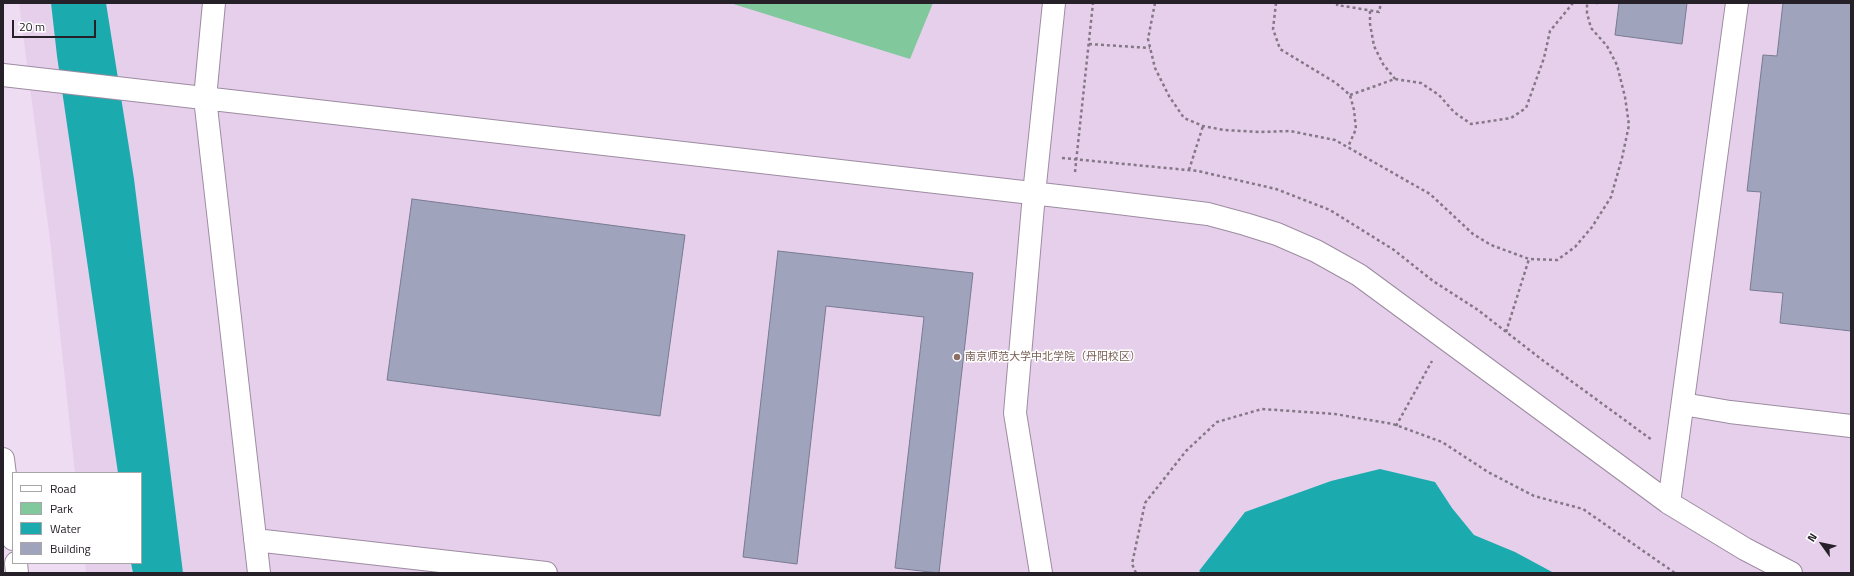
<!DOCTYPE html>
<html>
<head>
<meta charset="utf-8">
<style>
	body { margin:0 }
	#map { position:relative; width:1854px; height:576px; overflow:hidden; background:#eedcf3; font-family:"Titillium Web",sans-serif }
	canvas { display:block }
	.frame { position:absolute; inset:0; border:4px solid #262028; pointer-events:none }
	.legend { position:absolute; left:12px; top:472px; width:130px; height:92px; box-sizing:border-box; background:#fff; border:1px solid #a8a6a9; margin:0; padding:5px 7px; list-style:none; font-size:12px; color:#262028 }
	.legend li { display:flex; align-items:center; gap:8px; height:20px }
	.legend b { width:20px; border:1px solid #a8a6a9 }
	.north { position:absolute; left:1802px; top:524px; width:40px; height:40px; -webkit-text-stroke:3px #fff; paint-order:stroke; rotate:303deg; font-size:11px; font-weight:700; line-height:16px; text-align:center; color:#262028 }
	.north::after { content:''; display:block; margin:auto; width:14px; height:18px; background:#262028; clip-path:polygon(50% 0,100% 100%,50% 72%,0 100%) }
	.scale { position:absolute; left:12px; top:20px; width:84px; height:18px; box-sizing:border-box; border:2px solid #262028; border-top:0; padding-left:5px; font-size:12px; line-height:14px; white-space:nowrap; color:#262028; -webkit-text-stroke:3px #fff; paint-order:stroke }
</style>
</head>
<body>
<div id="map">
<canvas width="1854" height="576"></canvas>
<div class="frame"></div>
<ul class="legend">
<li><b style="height:5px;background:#fff"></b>Road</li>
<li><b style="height:11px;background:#81c89d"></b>Park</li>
<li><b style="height:11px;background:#1babaf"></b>Water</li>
<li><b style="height:11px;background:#a0a3bc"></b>Building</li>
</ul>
<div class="north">N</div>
<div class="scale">20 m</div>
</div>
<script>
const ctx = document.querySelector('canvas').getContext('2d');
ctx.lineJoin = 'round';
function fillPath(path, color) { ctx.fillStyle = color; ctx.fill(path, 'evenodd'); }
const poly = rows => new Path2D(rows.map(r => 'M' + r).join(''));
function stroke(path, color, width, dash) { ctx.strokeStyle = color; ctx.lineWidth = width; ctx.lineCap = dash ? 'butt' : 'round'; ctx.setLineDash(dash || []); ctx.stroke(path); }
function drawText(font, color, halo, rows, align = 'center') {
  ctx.font = font + ' "Titillium Web","Noto Sans SC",sans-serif'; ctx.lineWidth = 3; ctx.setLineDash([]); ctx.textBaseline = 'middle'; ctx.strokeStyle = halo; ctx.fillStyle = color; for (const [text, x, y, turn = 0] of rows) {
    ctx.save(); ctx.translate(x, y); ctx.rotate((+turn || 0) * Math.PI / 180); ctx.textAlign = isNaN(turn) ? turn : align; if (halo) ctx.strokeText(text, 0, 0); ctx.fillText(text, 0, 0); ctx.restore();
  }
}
const built = poly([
	[19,3,1851,3,1851,573,86,573,85,563,141,563,141,473,75,473,50,240]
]);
const green = poly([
	[730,3,933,3,910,59]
]);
const water = poly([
	[51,3,106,3,134,179,183,573,133,573,131,563,141,563,141,473,118,473,57,56],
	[1380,469,1435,482,1452,508,1474,535,1515,552,1554,573,1202,573,1199,571,1245,512,1331,481]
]);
const building = poly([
	[1619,3,1687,3,1682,44,1615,35,1619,3],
	[1783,3,1851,3,1851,331,1780,323,1783,293,1750,290,1761,192,1747,191,1763,55,1777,56,1783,3],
	[412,199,685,235,660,416,387,380,412,199],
	[778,251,973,273,939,573,895,568,924,317,826,306,797,564,743,557,778,251]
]);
const path = poly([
	[1155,3,1148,39,1155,68,1169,96,1184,118,1203,126,1224,130,1260,132,1290,131,1335,140,1430,194,1473,234,1491,245,1529,259,1557,260,1575,247,1592,227,1611,197,1622,158,1629,125,1625,97,1617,65,1607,46,1591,28,1587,13,1587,3],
	[1276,3,1273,29,1280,49,1336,83,1350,95,1354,110,1356,129,1348,147],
	[1338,3,1337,5,1379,12,1381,3],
	[1596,3,1598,3],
	[1370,11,1370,24,1374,46,1383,64,1395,79],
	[1089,44,1150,48],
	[1350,95,1395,79,1421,83,1439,95,1454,112,1471,124,1511,118,1526,108,1544,58,1550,31,1573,3],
	[1062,158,1198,171,1276,189,1330,210,1394,250,1433,281,1478,310,1541,359,1652,440],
	[1189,170,1203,126],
	[1075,172,1093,3],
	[1506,332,1529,259],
	[1396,426,1432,361],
	[1136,573,1132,564,1145,503,1186,451,1217,422,1262,409,1335,414,1393,424,1442,442,1488,472,1534,496,1583,509,1675,573]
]);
const minor = poly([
	[214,3,205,98,259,573],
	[3,75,1110,202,1208,214,1245,224,1277,234,1316,251,1359,275,1669,503,1745,549,1791,573],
	[1683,404,1730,412,1851,426],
	[1669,503,1737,3],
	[255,540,546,573],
	[1041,573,1015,413,1034,194,1054,3]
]);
const tertiary = poly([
	[3,459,13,539],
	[16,563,17,573]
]);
const markers = [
	[957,357,4,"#8d6e63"]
];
const educationNames = [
	["南京师范大学中北学院（丹阳校区）",965,357]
];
fillPath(built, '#e6cfeb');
fillPath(green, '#81c89d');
fillPath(water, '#1babaf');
fillPath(building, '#a0a3bc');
stroke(building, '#797b93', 1);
stroke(minor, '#9d8ca1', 24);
stroke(tertiary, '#9d8ca1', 24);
stroke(path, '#847887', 2.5, [3, 3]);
stroke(minor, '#fff', 22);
stroke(tertiary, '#fff', 22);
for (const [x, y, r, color] of markers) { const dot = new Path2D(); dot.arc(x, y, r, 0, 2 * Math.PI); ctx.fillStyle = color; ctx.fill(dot); stroke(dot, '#fff', 1.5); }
drawText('11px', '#785e54', '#fff', educationNames, 'left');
</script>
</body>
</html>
